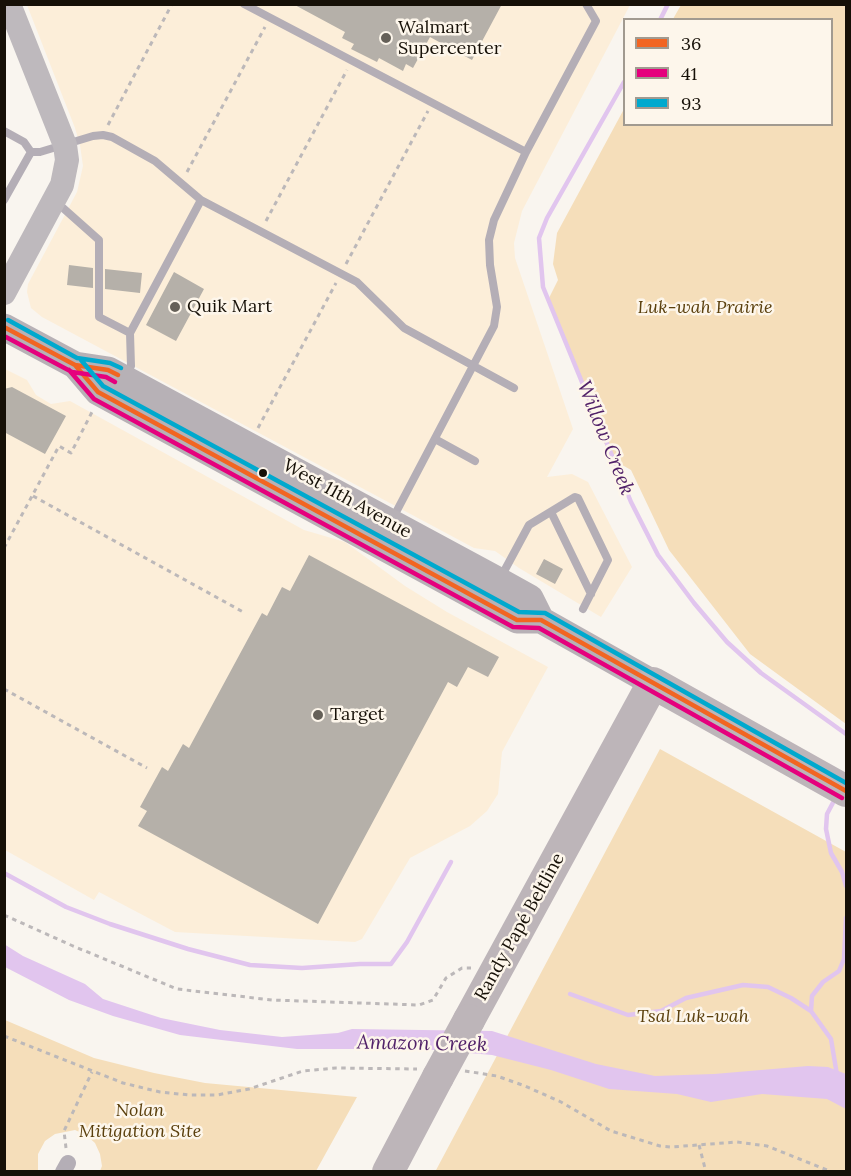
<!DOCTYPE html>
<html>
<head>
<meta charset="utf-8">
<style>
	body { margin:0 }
	#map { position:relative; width:851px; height:1176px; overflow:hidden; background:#f9f5ef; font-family:Lora,serif }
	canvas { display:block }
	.frame { position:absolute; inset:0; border:6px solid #161007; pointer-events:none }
	.legend { position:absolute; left:623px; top:18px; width:210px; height:108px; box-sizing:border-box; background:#fdf6eb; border:2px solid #a19a90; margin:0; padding:8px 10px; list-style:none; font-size:18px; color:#161007 }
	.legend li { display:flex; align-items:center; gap:12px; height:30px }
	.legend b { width:30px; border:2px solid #a19a90 }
</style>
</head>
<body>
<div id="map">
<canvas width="851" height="1176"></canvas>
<div class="frame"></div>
<ul class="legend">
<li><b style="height:8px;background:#f26522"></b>36</li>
<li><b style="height:8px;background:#e5007d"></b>41</li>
<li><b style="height:8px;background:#00a9ce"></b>93</li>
</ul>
</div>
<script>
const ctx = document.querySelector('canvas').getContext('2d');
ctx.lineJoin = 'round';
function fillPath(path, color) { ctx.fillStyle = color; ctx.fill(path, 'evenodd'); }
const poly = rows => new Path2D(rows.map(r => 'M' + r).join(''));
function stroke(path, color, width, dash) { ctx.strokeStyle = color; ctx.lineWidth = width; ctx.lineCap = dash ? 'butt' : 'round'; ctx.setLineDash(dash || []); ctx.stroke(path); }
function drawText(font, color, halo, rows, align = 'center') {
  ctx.font = font + ' Lora,serif'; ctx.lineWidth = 5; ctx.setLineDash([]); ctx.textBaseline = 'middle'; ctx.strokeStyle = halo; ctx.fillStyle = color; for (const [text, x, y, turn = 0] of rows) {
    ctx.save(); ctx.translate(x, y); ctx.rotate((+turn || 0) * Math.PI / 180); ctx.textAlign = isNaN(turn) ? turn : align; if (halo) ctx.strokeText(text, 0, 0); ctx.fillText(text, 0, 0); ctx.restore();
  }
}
const built = poly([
	[27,5,630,5,522,211,514,243,515,258,573,429,547,477,572,474,588,482,632,567,601,617,519,568,495,551,474,548,42,317,31,308,27,292,28,284,77,192,83,166,80,145,75,128],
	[5,369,27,380,36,395,51,404,70,401,304,530,345,542,405,586,447,612,548,667,502,752,498,794,487,811,470,826,410,858,362,939,355,942,175,932,99,892,94,900,5,850]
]);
const green = poly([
	[681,5,846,5,846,724,750,654,669,550,631,470,610,458,549,298,558,280,553,264,557,233,624,109,624,124,832,124,832,20,673,19],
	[660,749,846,852,846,1171,435,1172],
	[5,1020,94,1058,154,1073,205,1083,357,1097,316,1171,100,1171,102,1166,100,1154,95,1143,86,1135,75,1130,55,1134,45,1141,38,1154,38,1171,5,1171]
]);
const water = poly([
	[4,944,23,956,85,984,103,999,161,1018,220,1030,282,1037,338,1033,352,1029,492,1031,596,1064,655,1076,714,1074,808,1066,828,1067,846,1074,846,1109,827,1099,762,1094,711,1102,677,1094,609,1089,551,1070,492,1055,422,1049,297,1049,180,1035,113,1016,69,1000,5,967]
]);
const stream = poly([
	[660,20,668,4],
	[624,82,547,218,539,238,543,287,631,502,658,555,694,603,727,642,761,673,846,734],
	[836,797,827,814,826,829,831,853,842,872,846,886],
	[4,873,66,907,110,924,188,949,250,965,302,968,360,964,391,964,407,942,451,862],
	[570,994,628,1015,661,1011,686,998,743,985,768,987,791,998,811,1011],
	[837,1075,831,1039,811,1011,812,996,823,982,839,971,844,959,846,918]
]);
const building = poly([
	[293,4,502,4,472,60,430,37,413,68,406,64,403,71,379,58,377,62,351,49,354,44,342,38,345,32],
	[69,265,93,268,93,288,67,285],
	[105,269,142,273,140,293,105,289],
	[174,272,204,289,176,341,146,325],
	[12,387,66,416,45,454,4,432,4,389],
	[309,555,499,657,488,677,468,667,457,687,448,682,318,924,138,826,147,811,140,807,162,767,168,771,183,744,189,748,262,613,267,616,282,587,290,591],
	[544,559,563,569,555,584,536,574]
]);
const path = poly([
	[108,125,172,4],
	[187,172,265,27],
	[266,221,347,70],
	[346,264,428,111],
	[258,428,336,283],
	[33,496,245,613],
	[4,548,59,446,71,453,92,412],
	[4,689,147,768],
	[4,915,73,946,177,989,272,1000,419,1005,433,1000,446,978,462,968,471,968],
	[4,1036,123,1083,160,1092,189,1095,217,1095,249,1089,303,1071,336,1068,417,1069],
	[465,1071,497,1076,525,1086,561,1102,611,1131,660,1146,671,1147,737,1142,767,1146,832,1172],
	[699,1145,706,1172],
	[66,1148,64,1131,92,1072]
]);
const lane = poly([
	[244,4,526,152,494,220,489,240,490,265,497,307,494,326,393,518],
	[4,131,24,142,31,152],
	[31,152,40,152,93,136,103,135,112,137,155,161,201,200,357,282,404,328,514,388],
	[526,152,596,21,586,4],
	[4,200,31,152],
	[56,204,63,208,99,240,99,317,130,333,201,200],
	[126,376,131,366,130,333],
	[435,439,475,461],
	[551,512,591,594],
	[501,577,529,525,575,497,578,498,608,560,583,609]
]);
const street = poly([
	[63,1172,68,1163]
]);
const secondary = poly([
	[4,293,62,185,67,160,65,145,9,4]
]);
const primary = poly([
	[4,327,75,365,108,370,499,581,530,598,541,620],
	[75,365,98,392,517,620,541,620,653,683]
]);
const highway = poly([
	[469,1020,653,683,846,791],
	[388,1172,438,1077]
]);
const highwayBridge = poly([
	[438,1077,469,1020]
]);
const bus1 = poly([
	[4,327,75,365,108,370,118,375],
	[75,365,98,392,517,620,541,620,846,791]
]);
const bus2 = poly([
	[4,336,72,372,106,377,115,382],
	[69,370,94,399,513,627,539,628,842,798]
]);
const bus3 = poly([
	[8,320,77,358,110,363,121,368],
	[81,360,103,386,519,612,545,613,846,783]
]);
const markers = [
	[386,38,6,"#656058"],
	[175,307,6,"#656058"],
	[263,473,5,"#161007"],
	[318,715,6,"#656058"]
];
const poiNames = [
	["Walmart",398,28],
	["Supercenter",398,49],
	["Quik Mart",187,307],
	["Target",330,715]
];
const parkNames = [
	["Luk-wah Prairie",705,308],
	["Tsal Luk-wah",693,1017],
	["Nolan",140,1111],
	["Mitigation Site",140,1132]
];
const streetNames = [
	["West 11th Avenue",347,499,29],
	["Randy Papé Beltline",520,927,-61]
];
const waterNames = [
	["Willow Creek",605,438,68],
	["Amazon Creek",422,1044,1]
];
fillPath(built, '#fceed9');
fillPath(green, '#f5deba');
fillPath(water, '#e1c5ee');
stroke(stream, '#e1c5ee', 4.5);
fillPath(building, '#b5b0a9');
stroke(path, '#bcb8b9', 3, [4.5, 4.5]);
stroke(lane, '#b4aeb6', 8);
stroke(street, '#b4aeb6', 16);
stroke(secondary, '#beb9bd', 24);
stroke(primary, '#b7b1b6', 27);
stroke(highway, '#bdb5b9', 32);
stroke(highwayBridge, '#bdb5b9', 32);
stroke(bus1, '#f26522', 4.5);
stroke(bus2, '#e5007d', 4.5);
stroke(bus3, '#00a9ce', 4.5);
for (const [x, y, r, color] of markers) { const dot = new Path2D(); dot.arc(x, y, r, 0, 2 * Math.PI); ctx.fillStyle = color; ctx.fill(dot); stroke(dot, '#fdf6eb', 2); }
drawText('18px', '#161007', '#fdf6eb', poiNames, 'left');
drawText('italic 18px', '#5b400d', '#fdf6eb', parkNames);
drawText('18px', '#161007', '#fdf6eb', streetNames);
drawText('italic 20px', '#512169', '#fdf6eb', waterNames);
</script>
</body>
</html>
